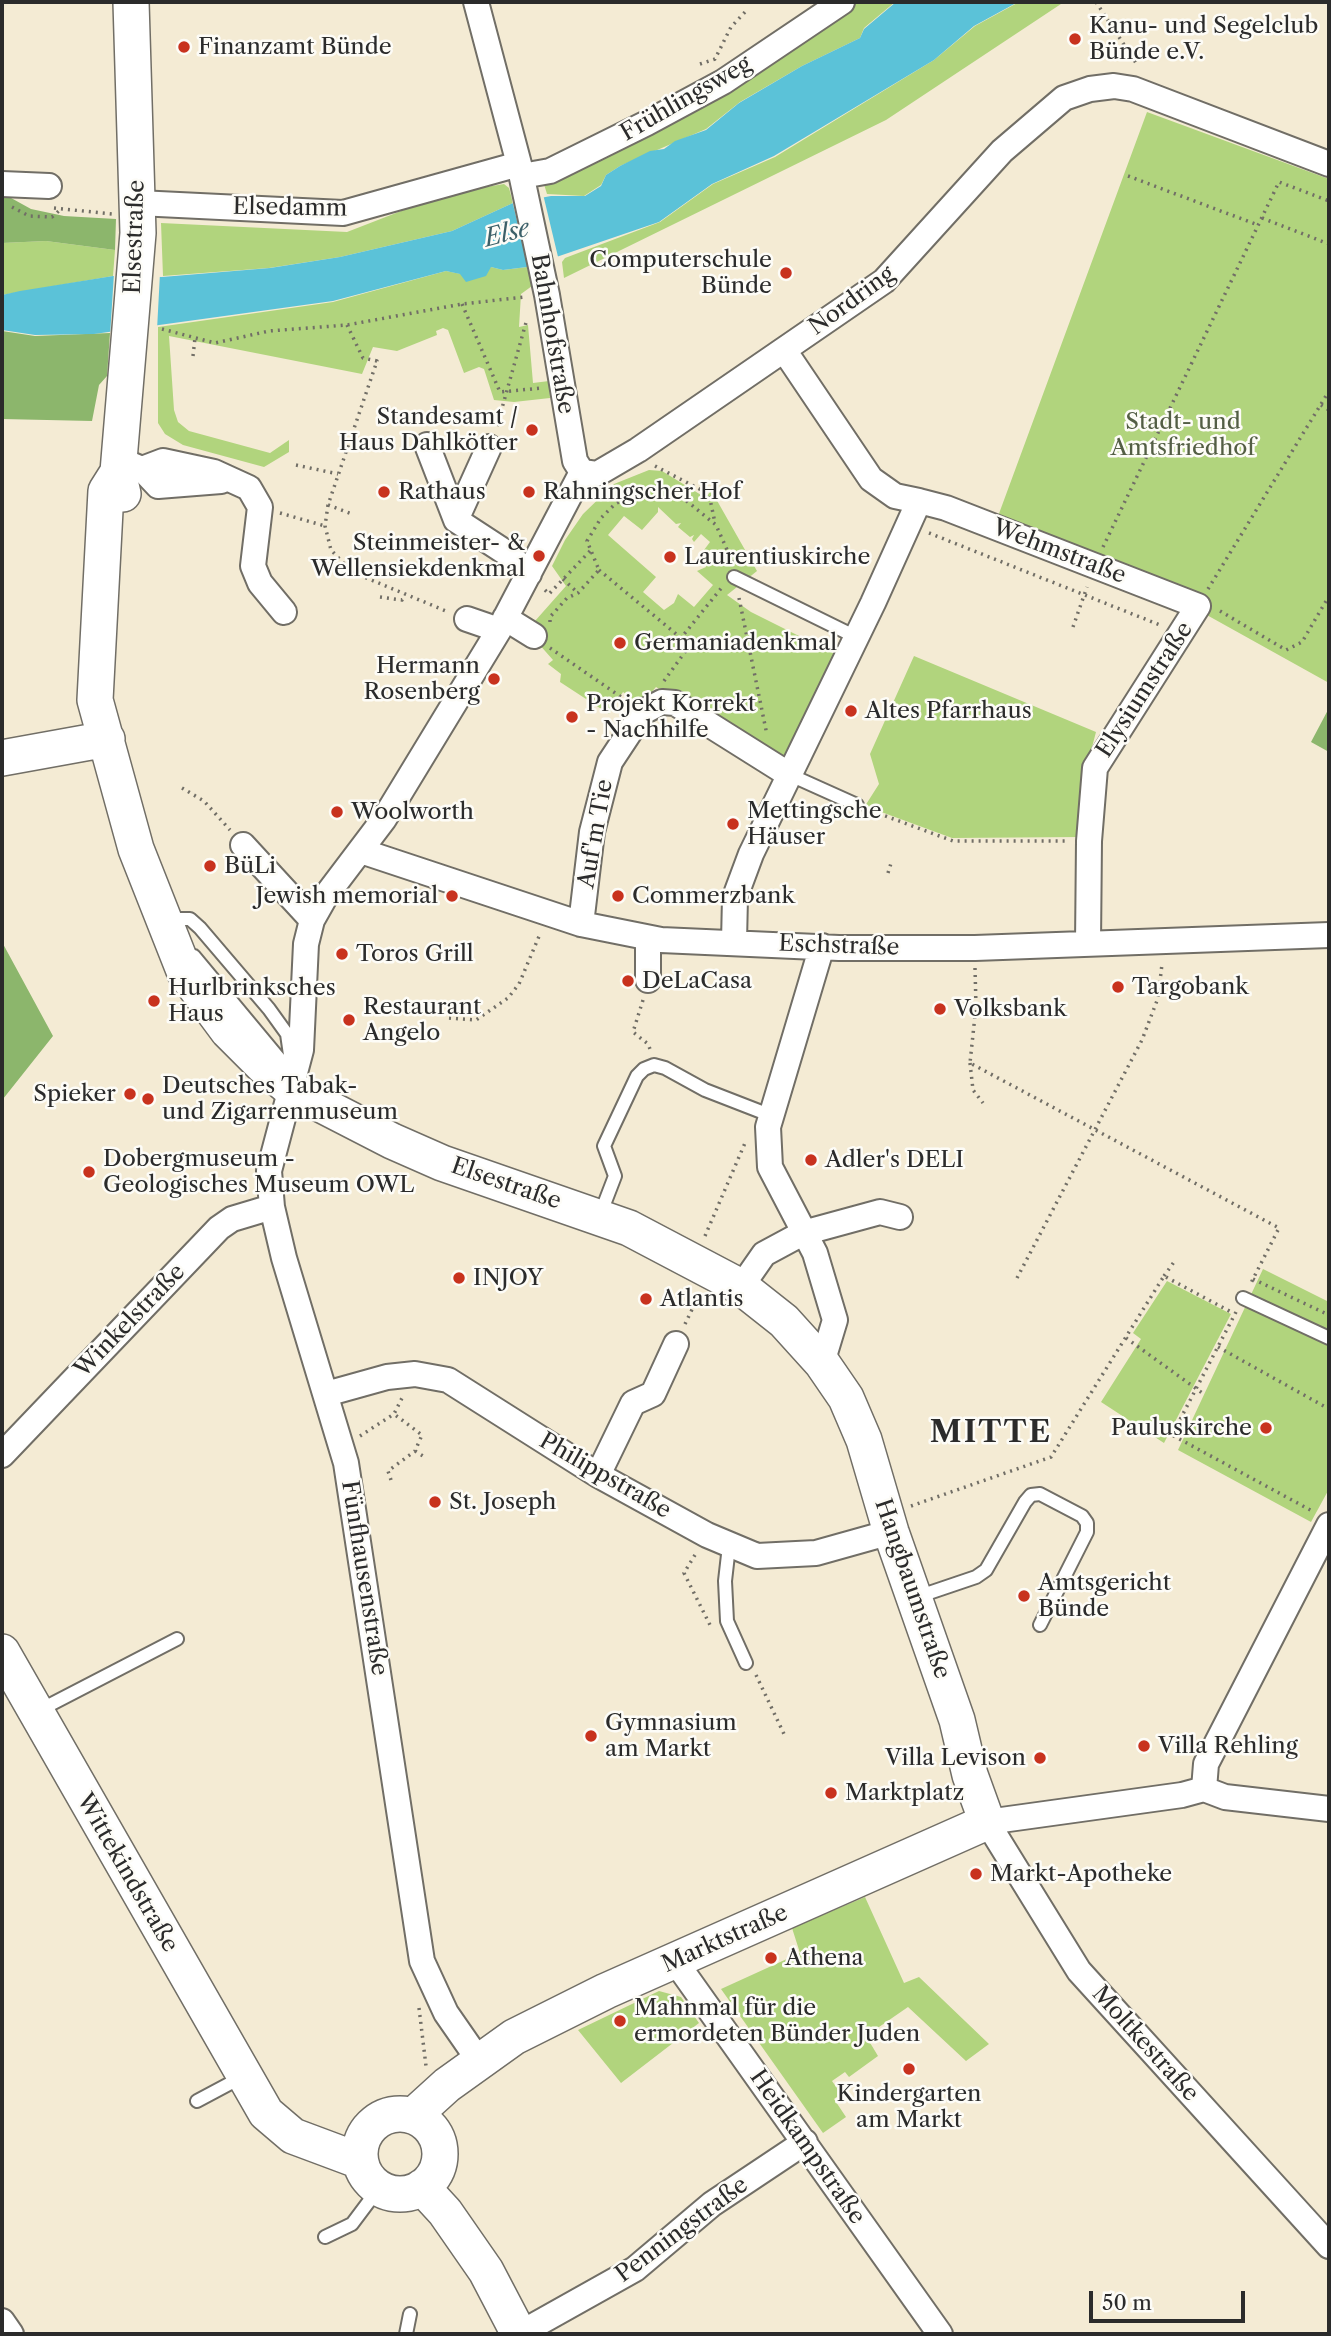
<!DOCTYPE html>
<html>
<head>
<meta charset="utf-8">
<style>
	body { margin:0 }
	#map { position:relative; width:1331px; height:2336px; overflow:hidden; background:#f4ebd4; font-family:"Libre Caslon Text",serif }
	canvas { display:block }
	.frame { position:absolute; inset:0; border:4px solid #2b2b2b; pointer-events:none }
	.scale { position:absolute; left:1089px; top:2291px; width:156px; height:32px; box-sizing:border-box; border:4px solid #2b2b2b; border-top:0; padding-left:9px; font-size:21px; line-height:24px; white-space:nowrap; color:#2b2b2b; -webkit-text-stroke:5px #fdfcf7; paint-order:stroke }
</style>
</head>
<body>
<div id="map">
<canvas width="1331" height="2336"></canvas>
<div class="frame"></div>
<div class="scale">50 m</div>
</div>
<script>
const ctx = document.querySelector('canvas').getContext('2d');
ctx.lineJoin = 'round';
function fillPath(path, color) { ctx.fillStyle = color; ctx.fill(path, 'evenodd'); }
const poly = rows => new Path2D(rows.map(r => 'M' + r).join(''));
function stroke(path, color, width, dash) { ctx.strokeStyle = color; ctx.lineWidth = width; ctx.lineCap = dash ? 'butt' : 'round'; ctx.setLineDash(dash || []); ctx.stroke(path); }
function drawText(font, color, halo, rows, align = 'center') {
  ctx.font = font + ' "Libre Caslon Text",serif'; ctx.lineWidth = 5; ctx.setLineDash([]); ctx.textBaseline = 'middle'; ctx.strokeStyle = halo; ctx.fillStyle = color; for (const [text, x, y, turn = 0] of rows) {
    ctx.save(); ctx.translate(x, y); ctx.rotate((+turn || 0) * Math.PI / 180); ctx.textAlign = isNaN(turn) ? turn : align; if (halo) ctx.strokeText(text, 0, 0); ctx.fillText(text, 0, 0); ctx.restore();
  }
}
const green = poly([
	[853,2,895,2,864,28,860,38,802,66,740,102,706,129,620,166,606,175,601,185,584,196,547,194,543,181],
	[1019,2,1064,2,886,120,564,278,562,262,565,258,660,222,713,184,775,157,934,60,975,26],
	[1147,112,1329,179,1329,683,1205,614,1211,602,997,519],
	[504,184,509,188,513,203,452,231,340,257,269,268,163,276,161,223,347,232,445,194],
	[46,241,115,250,113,276,2,295,2,243],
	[491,267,503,270,527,267,532,286,521,294,519,327,528,325,533,383,549,381,550,398,514,402,494,400,484,369,479,367,464,373,448,330,443,328,436,331,437,335,397,351,373,347,362,374,169,336,174,410,178,422,189,431,270,453,289,440,289,452,264,467,183,445,165,434,158,423,158,327,333,302,446,271,461,274],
	[649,470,662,471,706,498,711,490,757,571,727,595,751,612,841,657,790,761,777,763,656,687,640,705,623,692,609,714,560,682,561,674,548,664,553,660,538,643,535,621,566,586,552,566,565,540,583,514,614,484],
	[658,507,676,524,681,523,678,527,690,537,694,535,692,539,694,542,701,534,710,542,704,550,709,555,706,567,697,571,713,585,694,607,678,594,674,603,664,610,643,592,656,577,608,535,624,516,642,530,658,512],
	[914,656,1096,732,1079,797,1080,837,952,838,865,806,879,784,870,754],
	[1263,1269,1329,1302,1329,1489,1311,1522,1178,1450],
	[1167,1281,1231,1314,1164,1443,1101,1402,1141,1339,1133,1333],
	[865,1897,904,1983,919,1977,989,2044,966,2061,908,2007,866,2036,878,2056,849,2077,845,2072,832,2081,841,2094,834,2099,846,2117,823,2133,721,1989,800,1953,792,1928],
	[659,1991,681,1997,699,2023,621,2083,578,2030]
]);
const forest = poly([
	[2,193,31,209,64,216,116,219,115,250,46,241,2,243],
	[2,331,35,336,110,333,107,376,99,385,92,421,2,419],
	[1329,708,1329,752,1311,742],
	[2,942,53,1036,3,1099,2,1096]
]);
const water = poly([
	[896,2,1018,2,974,26,934,60,774,156,712,184,659,222,527,267,503,270,491,267,486,276,466,282,460,274,446,271,333,301,94,334,35,335,2,330,2,295,20,291,113,276,162,277,270,268,340,257,452,231,513,203,551,196,585,196,601,186,606,175,620,166,650,151,664,149,675,141,706,130,739,103,802,66,860,38,864,29]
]);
const pier = poly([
	[543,194,559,261,529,271,512,200],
	[114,273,160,273,157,330,110,336]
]);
const path = poly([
	[1096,2,1138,66],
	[700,64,715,59,731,27,746,11],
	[1128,176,1258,225],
	[12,207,29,216,52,217,61,209],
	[54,208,112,214],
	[1262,218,1329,244],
	[462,304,500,392,542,388],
	[347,325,363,358,377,361,328,505,325,526,331,550,352,572,446,611],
	[162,329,215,343,269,331,347,325,462,304,525,297],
	[193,356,195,338],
	[1321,405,1329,410],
	[497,426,527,319],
	[296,465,338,474],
	[655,466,709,494,715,523],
	[328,505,352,514],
	[280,513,325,526],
	[929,533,1160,625],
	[1103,547,1279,182,1329,201],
	[599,570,681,638,723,586],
	[563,579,578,593],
	[1208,589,1329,391],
	[545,590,549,594,591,550],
	[380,597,402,600,405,595],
	[739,598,767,735],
	[1220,611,1286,650,1302,642,1329,596],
	[550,622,550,617,567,598,578,593,599,570,587,541,601,518,615,504,645,489,672,489,716,525,733,563],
	[1073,627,1087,587],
	[550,648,624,699],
	[664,681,690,645,681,638],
	[182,788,204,801,230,830],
	[872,811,953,841,1066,841],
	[888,873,892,860],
	[975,968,976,1006,970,1063,1279,1228,1251,1283],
	[643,1000,633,1032,648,1044,650,1049],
	[449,1018,476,1020,508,998,519,984,540,934],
	[970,1063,973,1090,983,1103],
	[705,1236,745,1143],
	[1164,1276,1174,1262],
	[1017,1278,1142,1040,1158,998,1162,964],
	[1253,1279,1329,1315],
	[1236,1312,1172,1435,1314,1512],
	[685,1324,698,1297],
	[1126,1338,1205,1395],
	[1218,1347,1329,1409],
	[360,1436,394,1414,402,1398],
	[415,1451,423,1456],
	[391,1480,388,1471,415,1451,422,1435,394,1414],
	[911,1506,1051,1457,1164,1276,1233,1313],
	[695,1555,684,1573,710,1625],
	[756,1675,784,1734],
	[419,2008,426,2066]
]);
const lane = poly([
	[734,577,856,637],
	[788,774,857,805],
	[169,913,177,919,190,919,200,928,269,1009,287,1034,290,1055],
	[194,956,283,1063],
	[600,1215,615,1176,604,1146,637,1076,644,1069,654,1065,665,1068,705,1090,772,1116],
	[1243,1298,1329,1338],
	[729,1546,725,1581,727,1621,746,1663],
	[917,1597,976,1577,986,1570,1025,1502,1031,1495,1040,1494,1082,1516,1087,1523,1087,1532,1040,1625],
	[38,1711,177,1639],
	[197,2101,242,2077],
	[325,2237,352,2224,379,2188],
	[406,2334,410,2314]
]);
const street = poly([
	[476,2,519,164,547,295,575,461,582,472],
	[522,176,550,171,647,123,723,82,842,2],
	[2,184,49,186],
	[138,203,343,213,519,164],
	[784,350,871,479,895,496,919,501],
	[427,445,456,520,508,554,529,574],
	[130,464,142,469,158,486,221,481],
	[142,469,163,461,214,472,249,488,260,507,253,566,260,583,284,612],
	[582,472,597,474,638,450,884,281,1002,151,1064,98,1090,89,1114,86,1133,89,1329,164],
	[456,520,489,447],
	[505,618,534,636],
	[467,619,499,630],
	[243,845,312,920],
	[361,851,581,924,661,940,839,948,975,948,1329,935],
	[581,924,592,832,610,762,643,712,662,702,675,703,788,774],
	[734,942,735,897,751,854,873,603,919,501,946,508,1198,606,1095,768,1089,841,1088,943],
	[822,946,768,1127,770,1167,815,1253,835,1320,822,1363],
	[648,980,648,938],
	[741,1287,764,1254,803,1233,880,1212,900,1217],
	[326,1394,387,1377,415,1374,448,1380,598,1475,707,1535,757,1556,816,1553,891,1532],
	[2,1455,219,1228,232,1219,272,1207],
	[598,1475,633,1403,653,1394,676,1344],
	[1204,1789,1206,1764,1329,1525],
	[1329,1809,1225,1797,1204,1789,1182,1795,987,1822,1079,1971,1329,2246],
	[675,1961,940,2334],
	[480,2062,446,2013,422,1961,346,1463,284,1258,272,1207,269,1171,301,1050,306,944,312,920,325,897,384,819,499,630,582,472],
	[2,2321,11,2334],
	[519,2334,635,2269,712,2204,805,2142]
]);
const secondary = poly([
	[118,472,106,491,95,700,136,849,185,973,228,1031,262,1065,291,1089,392,1141,442,1163,629,1228,741,1287,784,1321,822,1363,846,1398,864,1440,891,1532,957,1720,970,1775,987,1822,606,1991,514,2037,447,2085,414,2115],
	[123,494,118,472,138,233,131,2],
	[2,758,107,739],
	[2,1652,266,2113,293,2136,360,2161],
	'360 2154a40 40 0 1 1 80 0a40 40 0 1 1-80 0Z',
	[422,2187,445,2212,486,2271,519,2334]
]);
const markers = [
	[1075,39,7,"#c8321e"],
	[184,47,7,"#c8321e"],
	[786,273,7,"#c8321e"],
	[532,430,7,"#c8321e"],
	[384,492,7,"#c8321e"],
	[529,492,7,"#c8321e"],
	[539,556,7,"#c8321e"],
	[670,557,7,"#c8321e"],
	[620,643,7,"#c8321e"],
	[494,679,7,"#c8321e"],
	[851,711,7,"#c8321e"],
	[572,717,7,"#c8321e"],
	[337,812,7,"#c8321e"],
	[733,824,7,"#c8321e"],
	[210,866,7,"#c8321e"],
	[452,896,7,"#c8321e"],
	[618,896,7,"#c8321e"],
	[342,954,7,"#c8321e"],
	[628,981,7,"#c8321e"],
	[1118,987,7,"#c8321e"],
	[154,1001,7,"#c8321e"],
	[940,1009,7,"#c8321e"],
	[349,1020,7,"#c8321e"],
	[130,1094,7,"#c8321e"],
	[148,1099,7,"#c8321e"],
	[811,1160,7,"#c8321e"],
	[89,1172,7,"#c8321e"],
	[459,1278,7,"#c8321e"],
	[646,1299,7,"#c8321e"],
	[1266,1428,7,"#c8321e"],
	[435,1502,7,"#c8321e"],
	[1024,1596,7,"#c8321e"],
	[591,1736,7,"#c8321e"],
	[1144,1746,7,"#c8321e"],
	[1040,1758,7,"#c8321e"],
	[831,1793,7,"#c8321e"],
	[976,1874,7,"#c8321e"],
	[771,1958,7,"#c8321e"],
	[620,2021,7,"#c8321e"],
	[909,2069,7,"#c8321e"]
];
const poiNames = [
	["Kanu- und Segelclub",1089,26],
	["Bünde e.V.",1089,52],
	["Finanzamt Bünde",198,47],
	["Computerschule",772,260,"right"],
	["Bünde",772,286,"right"],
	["Standesamt /",518,417,"right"],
	["Haus Dahlkötter",518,443,"right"],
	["Rathaus",398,492],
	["Rahningscher Hof",543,492],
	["Steinmeister- &",525,543,"right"],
	["Wellensiekdenkmal",525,569,"right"],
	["Laurentiuskirche",684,557],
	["Germaniadenkmal",634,643],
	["Hermann",480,666,"right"],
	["Rosenberg",480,692,"right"],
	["Projekt Korrekt",586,704],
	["- Nachhilfe",586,730],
	["Altes Pfarrhaus",865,711],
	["Mettingsche",747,811],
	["Häuser",747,837],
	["Woolworth",351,812],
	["BüLi",224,866],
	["Jewish memorial",438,896,"right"],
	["Commerzbank",632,896],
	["Toros Grill",356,954],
	["DeLaCasa",642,981],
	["Targobank",1132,987],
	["Hurlbrinksches",168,988],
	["Haus",168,1014],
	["Restaurant",363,1007],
	["Angelo",363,1033],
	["Volksbank",954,1009],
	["Deutsches Tabak-",162,1086],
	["und Zigarrenmuseum",162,1112],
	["Spieker",116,1094,"right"],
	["Dobergmuseum -",103,1159],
	["Geologisches Museum OWL",103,1185],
	["Adler's DELI",825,1160],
	["INJOY",473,1278],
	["Atlantis",660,1299],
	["Pauluskirche",1252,1428,"right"],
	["St. Joseph",449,1502],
	["Amtsgericht",1038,1583],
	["Bünde",1038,1609],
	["Gymnasium",605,1723],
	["am Markt",605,1749],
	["Villa Rehling",1158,1746],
	["Villa Levison",1026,1758,"right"],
	["Marktplatz",845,1793],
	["Markt-Apotheke",990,1874],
	["Athena",785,1958],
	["Mahnmal für die",634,2008],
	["ermordeten Bünder Juden",634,2034],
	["Kindergarten",909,2094,"center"],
	["am Markt",909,2120,"center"]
];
const streetNames = [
	["Frühlingsweg",686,99,-30],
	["Elsedamm",290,208,1],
	["Elsestraße",135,237,-88],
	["Nordring",852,301,-36],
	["Bahnhofstraße",552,334,80],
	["Wehmstraße",1059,552,21],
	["Elysiumstraße",1145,690,-57],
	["Auf'm Tie",596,834,-80],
	["Eschstraße",839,946,2],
	["Elsestraße",506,1184,19],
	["Winkelstraße",130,1321,-46],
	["Philippstraße",605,1476,30],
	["Fünfhausenstraße",364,1578,81],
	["Hangbaumstraße",912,1589,71],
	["Wittekindstraße",127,1873,60],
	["Marktstraße",725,1939,-24],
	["Moltkestraße",1145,2044,48],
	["Heidkampstraße",807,2147,55],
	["Penningstraße",682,2230,-37]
];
const parkNames = [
	["Stadt- und",1183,422],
	["Amtsfriedhof",1183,448]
];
const waterNames = [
	["Else",507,234,-15]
];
const districtNames = [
	["MITTE",991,1433]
];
fillPath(green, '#b1d47d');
fillPath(forest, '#8cb66c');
fillPath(water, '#5bc2d8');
fillPath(pier, '#f4ebd4');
stroke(lane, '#716e66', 16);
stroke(street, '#716e66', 28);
stroke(secondary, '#716e66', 38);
stroke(path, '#716e66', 3.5, [2, 5]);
stroke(lane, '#fff', 12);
stroke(street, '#fff', 24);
stroke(secondary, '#fff', 35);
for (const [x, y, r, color] of markers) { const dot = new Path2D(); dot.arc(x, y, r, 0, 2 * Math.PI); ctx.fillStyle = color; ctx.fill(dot); stroke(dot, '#fdfcf7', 2.5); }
drawText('23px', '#2b2b2b', '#fdfcf7', poiNames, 'left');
drawText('23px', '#2b2b2b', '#fdfcf7', streetNames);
drawText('23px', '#535e44', '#fdfcf7', parkNames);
drawText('italic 24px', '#3c6068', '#fdfcf7', waterNames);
ctx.letterSpacing = '2px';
drawText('bold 30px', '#2b2b2b', '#fdfcf7', districtNames);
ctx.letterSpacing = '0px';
</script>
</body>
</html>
